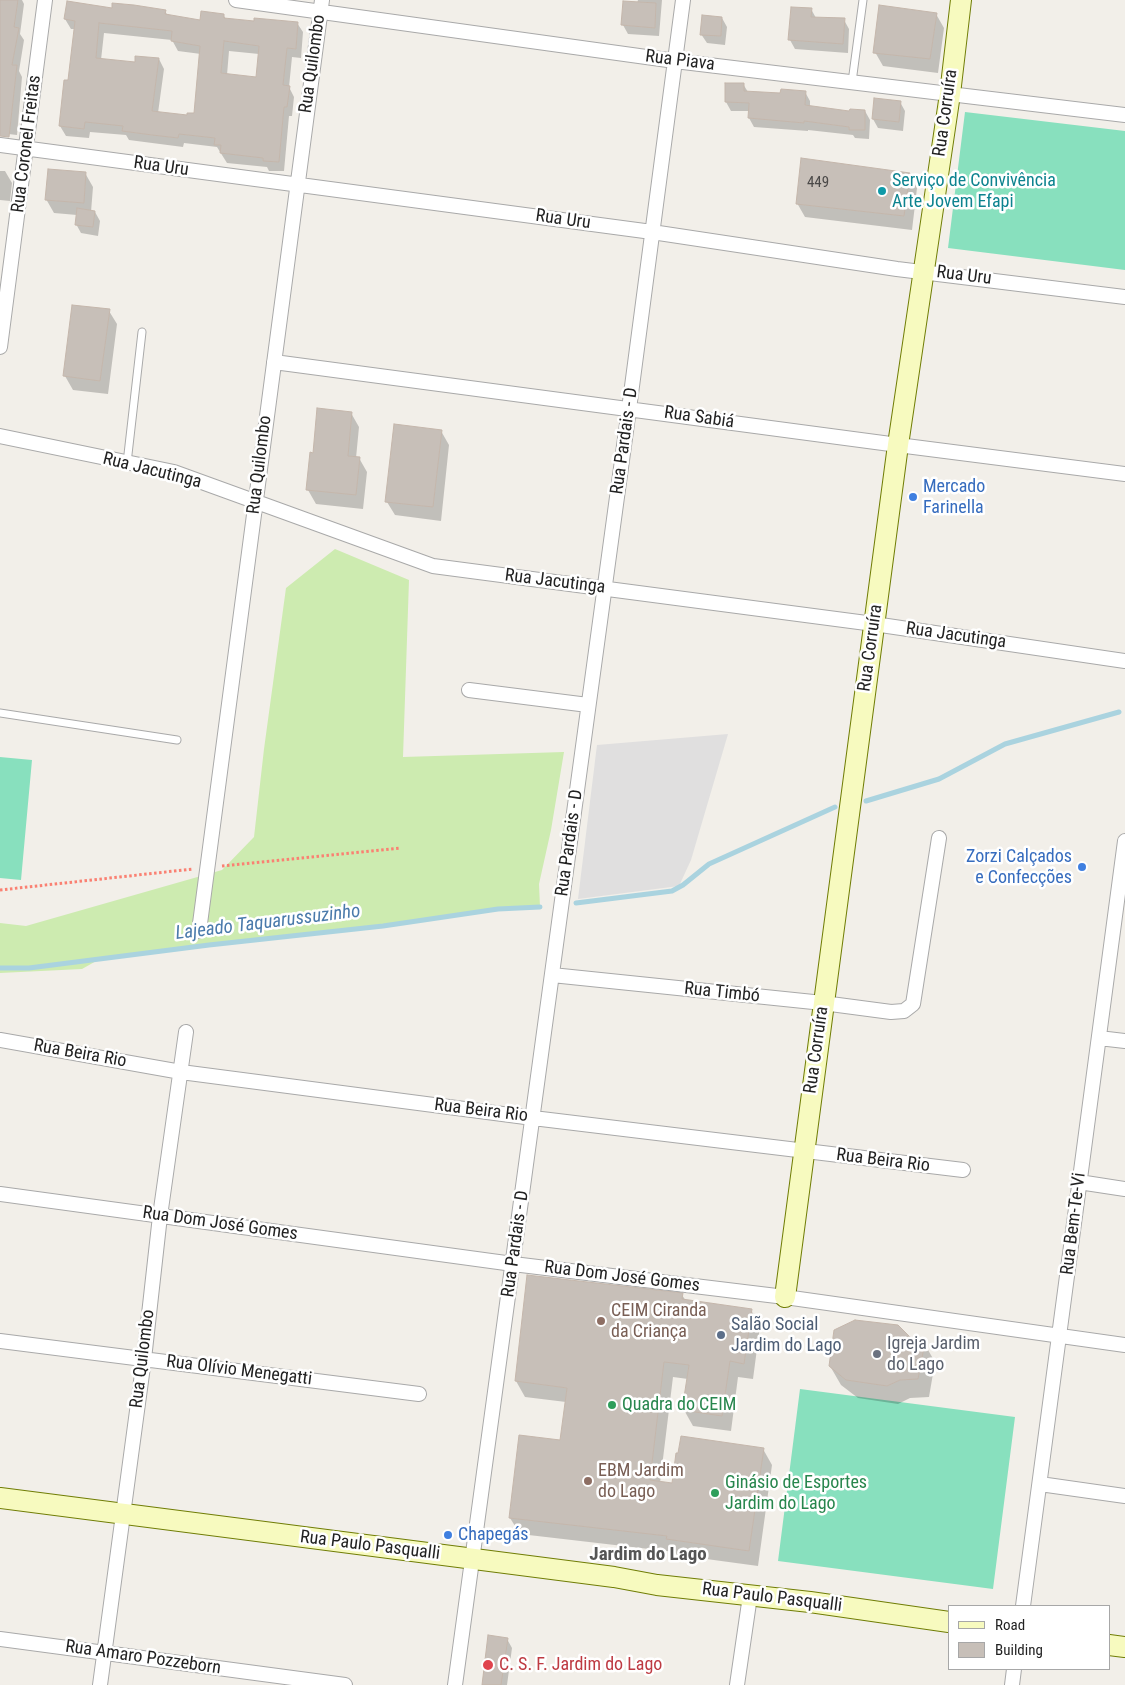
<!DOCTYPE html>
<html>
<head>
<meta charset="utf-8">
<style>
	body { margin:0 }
	#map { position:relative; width:1125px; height:1685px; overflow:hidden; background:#f2efe9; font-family:"Roboto Condensed",sans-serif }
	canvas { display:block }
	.legend { position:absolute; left:948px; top:1605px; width:162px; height:65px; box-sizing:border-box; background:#fff; border:1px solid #a7a7a7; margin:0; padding:6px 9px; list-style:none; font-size:15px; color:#222 }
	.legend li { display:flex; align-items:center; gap:10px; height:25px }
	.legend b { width:25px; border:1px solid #a7a7a7 }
</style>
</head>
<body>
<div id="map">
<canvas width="1125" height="1685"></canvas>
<ul class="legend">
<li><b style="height:6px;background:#f7fabf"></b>Road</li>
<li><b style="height:14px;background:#c7bfb8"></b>Building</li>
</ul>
</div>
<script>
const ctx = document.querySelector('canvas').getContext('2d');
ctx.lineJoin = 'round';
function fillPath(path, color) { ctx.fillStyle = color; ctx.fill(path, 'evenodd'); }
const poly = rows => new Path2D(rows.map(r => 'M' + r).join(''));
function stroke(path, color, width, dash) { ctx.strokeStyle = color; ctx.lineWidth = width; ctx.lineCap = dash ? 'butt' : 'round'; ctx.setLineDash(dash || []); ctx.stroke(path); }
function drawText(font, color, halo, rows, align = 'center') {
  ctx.font = font + ' "Roboto Condensed",sans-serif'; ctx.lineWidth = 5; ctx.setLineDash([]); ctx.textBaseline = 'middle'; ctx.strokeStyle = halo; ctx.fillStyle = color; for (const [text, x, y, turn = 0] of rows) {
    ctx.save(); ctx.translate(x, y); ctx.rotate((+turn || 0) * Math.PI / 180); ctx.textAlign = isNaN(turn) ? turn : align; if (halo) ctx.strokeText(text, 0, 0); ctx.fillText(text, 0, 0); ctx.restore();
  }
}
const residential = poly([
	[728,734,691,860,679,886,578,899,597,745]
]);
const grass = poly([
	[335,549,409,580,403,757,564,752,551,830,539,884,540,907,498,909,383,926,98,960,82,969,0,973,0,923,26,926,222,870,254,837,264,749,286,588]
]);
const pitch = poly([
	[965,112,1125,131,1125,270,948,248],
	[0,757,32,760,21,880,0,878],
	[800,1389,1015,1417,993,1589,778,1561]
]);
const shadow = poly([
	[0,0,22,0,24,4,20,34,24,40,19,71,22,77,17,135,0,133],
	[638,0,662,0,659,36,628,34,623,25,637,3],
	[113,9,165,11,168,16,201,21,223,15,226,19,255,23,297,23,303,32,301,58,292,57,289,87,294,97,292,116,289,116,284,171,269,171,267,167,227,163,217,147,184,143,183,147,129,140,126,135,90,132,89,138,66,136,60,126,69,82,75,29,71,29,65,19],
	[104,33,172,40,178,51,201,54,195,115,188,116,158,113,164,69,159,59,136,63,101,60],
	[229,51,259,54,257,78,227,75],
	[811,9,816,18,844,20,849,29,848,53,795,49,790,40],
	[936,14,944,28,938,73,883,66,875,52],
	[722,18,727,27,725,45,707,43,701,34],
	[726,84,743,84,748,92,782,94,805,92,810,101,810,107,851,112,865,111,870,120,869,139,855,138,853,135,808,130,808,131,754,127,749,118,749,111,731,111,726,102],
	[900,102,905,111,903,131,878,128,873,119],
	[0,171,5,171,12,183,10,201,0,200],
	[85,173,93,187,91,212,95,212,100,221,98,236,81,233,76,224,77,215,54,213,46,199],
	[909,174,917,188,912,230,805,217,797,203],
	[109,311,117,324,108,394,73,390,65,376],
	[351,413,359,427,356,458,359,458,367,472,363,509,316,504,308,490,311,454,314,454],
	[441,431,449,445,441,521,395,515,387,502],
	[529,1276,682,1295,686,1301,751,1310,760,1326,753,1379,738,1377,731,1431,693,1426,684,1410,688,1379,673,1377,660,1483,673,1484,763,1449,772,1465,758,1566,677,1555,675,1552,520,1534,510,1518,561,1441,566,1402,525,1397,516,1381],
	[910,1338,924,1343,935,1362,929,1397,910,1398,898,1404,858,1398,841,1385,830,1366],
	[507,1639,512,1648,507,1685,483,1685]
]);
const stream = poly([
	[866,801,939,779,1005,744,1119,712],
	[576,903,672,891,683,885,709,864,835,807],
	[0,968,29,968,209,945,383,926,498,909,540,907]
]);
const building = poly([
	[0,0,18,0,14,27,19,28,12,65,17,65,9,137,0,136,0,0],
	[67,1,112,8,112,3,134,5,166,10,165,14,200,20,201,11,224,14,224,18,254,21,254,18,298,22,296,49,287,48,283,85,290,86,287,107,284,107,279,162,263,161,263,158,220,153,221,145,214,145,215,138,179,134,178,138,152,135,122,131,123,126,85,122,84,129,59,126,64,80,68,80,75,21,64,19,67,1],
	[99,23,172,31,171,41,200,46,194,113,187,113,187,115,152,111,159,58,135,56,135,62,96,58,99,23],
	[224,41,259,46,256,77,221,73,224,41],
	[623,1,656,3,655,28,621,25,623,1],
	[879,5,937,13,930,59,873,53,879,5],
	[791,7,812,8,811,17,845,18,843,44,788,40,791,7],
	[702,15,722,17,721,36,700,35,702,15],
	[725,83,744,83,744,91,780,93,781,89,806,91,805,105,849,111,850,109,865,110,865,130,849,130,849,127,804,121,804,123,748,118,749,103,725,102,725,83],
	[874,98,901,101,899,122,872,119,874,98],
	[801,158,910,173,904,216,796,204,801,158],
	[48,169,86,172,84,203,45,200,48,169],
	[77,208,95,211,93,227,75,225,77,208],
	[72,305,110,309,100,381,63,376,72,305],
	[317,408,352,412,348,456,360,457,356,495,306,490,310,452,313,453,317,408],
	[394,424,442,430,433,507,385,502,394,424],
	[527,1275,683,1293,682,1299,752,1309,744,1364,730,1361,722,1416,682,1410,689,1365,664,1362,650,1480,672,1483,676,1453,678,1453,681,1436,764,1448,749,1551,666,1539,667,1536,509,1518,519,1435,560,1440,567,1388,515,1381,527,1275],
	[855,1320,898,1325,910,1337,925,1342,918,1379,900,1380,887,1386,846,1380,829,1366,834,1330,855,1320],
	[488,1635,508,1638,501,1685,482,1685,488,1635]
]);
const path = poly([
	[222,866,401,848],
	[0,890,193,869]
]);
const lane = poly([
	[852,82,863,0],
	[127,463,142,332],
	[0,713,177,740]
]);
const street = poly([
	[236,0,675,61,1125,115],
	[0,145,652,232,897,269,1125,297],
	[0,347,45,0],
	[274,362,898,445,1125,474],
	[0,436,174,472,433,566,874,624,1125,661],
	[469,690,588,705],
	[199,931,322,0],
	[552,975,823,1003,891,1012,904,1011,913,1004,939,838],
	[1099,1038,1125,1041],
	[0,1040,181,1072,533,1118,963,1170],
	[1079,1182,1125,1189],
	[0,1194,513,1264,785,1297,1125,1345],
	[0,1341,419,1394],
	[1040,1484,1125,1496],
	[1023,1606,1125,841],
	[0,1639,345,1685],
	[100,1685,144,1359,160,1216,186,1032],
	[455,1685,629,409,683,0],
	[737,1685,750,1596],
	[1012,1685,1014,1669]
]);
const secondary = poly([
	[785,1297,898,445,950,94,961,0],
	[0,1498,614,1577,657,1585,810,1602,949,1622],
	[1109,1645,1125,1647]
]);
const markers = [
	[882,191,5,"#0f9aa8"],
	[913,497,5,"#3f7fe0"],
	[1082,867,5,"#3f7fe0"],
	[601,1321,5,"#8d6e63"],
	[721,1335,5,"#5c6f8a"],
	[877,1354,5,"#6b7280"],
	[612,1405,5,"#2e9e5b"],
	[588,1481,5,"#8d6e63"],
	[715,1493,5,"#2e9e5b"],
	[448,1535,5,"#3f7fe0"],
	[488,1665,6,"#e0444e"]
];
const numberNames = [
	["449",818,183]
];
const streetNames = [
	["Rua Piava",680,61,7],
	["Rua Quilombo",313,64,-82],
	["Rua Corruíra",946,113,-82],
	["Rua Coronel Freitas",27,144,-83],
	["Rua Uru",161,167,8],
	["Rua Uru",563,220,8],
	["Rua Uru",964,276,7],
	["Rua Sabiá",699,418,8],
	["Rua Pardais - D",625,441,-82],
	["Rua Quilombo",260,465,-83],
	["Rua Jacutinga",152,471,14],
	["Rua Jacutinga",555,582,7],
	["Rua Jacutinga",956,636,8],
	["Rua Corruíra",871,648,-82],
	["Rua Pardais - D",570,843,-82],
	["Rua Timbó",722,993,6],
	["Rua Corruíra",817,1050,-82],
	["Rua Beira Rio",80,1054,10],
	["Rua Beira Rio",481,1111,7],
	["Rua Beira Rio",883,1161,7],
	["Rua Dom José Gomes",220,1224,8],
	["Rua Bem-Te-Vi",1074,1224,-83],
	["Rua Pardais - D",516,1244,-82],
	["Rua Dom José Gomes",622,1277,7],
	["Rua Quilombo",143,1359,-83],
	["Rua Olívio Menegatti",239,1371,7],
	["Rua Paulo Pasqualli",370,1546,7],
	["Rua Paulo Pasqualli",772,1598,7],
	["Rua Amaro Pozzeborn",143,1658,8]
];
const cultureNames = [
	["Serviço de Convivência",892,181],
	["Arte Jovem Efapi",892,202]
];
const shopNames = [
	["Mercado",923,487],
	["Farinella",923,508],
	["Zorzi Calçados",1072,857,"right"],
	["e Confecções",1072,878,"right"],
	["Chapegás",458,1535]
];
const educationNames = [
	["CEIM Ciranda",611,1311],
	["da Criança",611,1332],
	["EBM Jardim",598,1471],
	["do Lago",598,1492]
];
const serviceNames = [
	["Salão Social",731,1325],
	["Jardim do Lago",731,1346]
];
const worshipNames = [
	["Igreja Jardim",887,1344],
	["do Lago",887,1365]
];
const leisureNames = [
	["Quadra do CEIM",622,1405],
	["Ginásio de Esportes",725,1483],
	["Jardim do Lago",725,1504]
];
const healthNames = [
	["C. S. F. Jardim do Lago",499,1665]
];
const waterNames = [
	["Lajeado Taquarussuzinho",268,923,-7]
];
const neighbourhoodNames = [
	["Jardim do Lago",648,1555]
];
fillPath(residential, '#e0dfdf');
fillPath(grass, '#cdebb0');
fillPath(pitch, '#88e0be');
fillPath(shadow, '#0003');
stroke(stream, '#aad3df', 5);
fillPath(building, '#c7bfb8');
stroke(building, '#c4b6ab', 1);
stroke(lane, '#a9a9a9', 9);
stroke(street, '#a9a9a9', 16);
stroke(secondary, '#707d05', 22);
stroke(path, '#fa8072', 3, [2.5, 2.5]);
stroke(lane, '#fff', 7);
stroke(street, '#fff', 14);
stroke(secondary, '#f7fabf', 20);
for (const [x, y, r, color] of markers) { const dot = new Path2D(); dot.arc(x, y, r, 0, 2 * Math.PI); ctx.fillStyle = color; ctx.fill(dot); stroke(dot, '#fff', 2); }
drawText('15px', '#4b4948', null, numberNames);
drawText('18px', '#222', '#fff', streetNames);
drawText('18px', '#0d838f', '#fff', cultureNames, 'left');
drawText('18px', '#366cbe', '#fff', shopNames, 'left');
drawText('18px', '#785e54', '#fff', educationNames, 'left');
drawText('18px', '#4e5e75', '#fff', serviceNames, 'left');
drawText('18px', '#5b616d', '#fff', worshipNames, 'left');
drawText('18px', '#27864d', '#fff', leisureNames, 'left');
drawText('18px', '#be3a42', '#fff', healthNames, 'left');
drawText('italic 19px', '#4a7aab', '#fff', waterNames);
drawText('bold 19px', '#555', '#fff', neighbourhoodNames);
</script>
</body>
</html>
